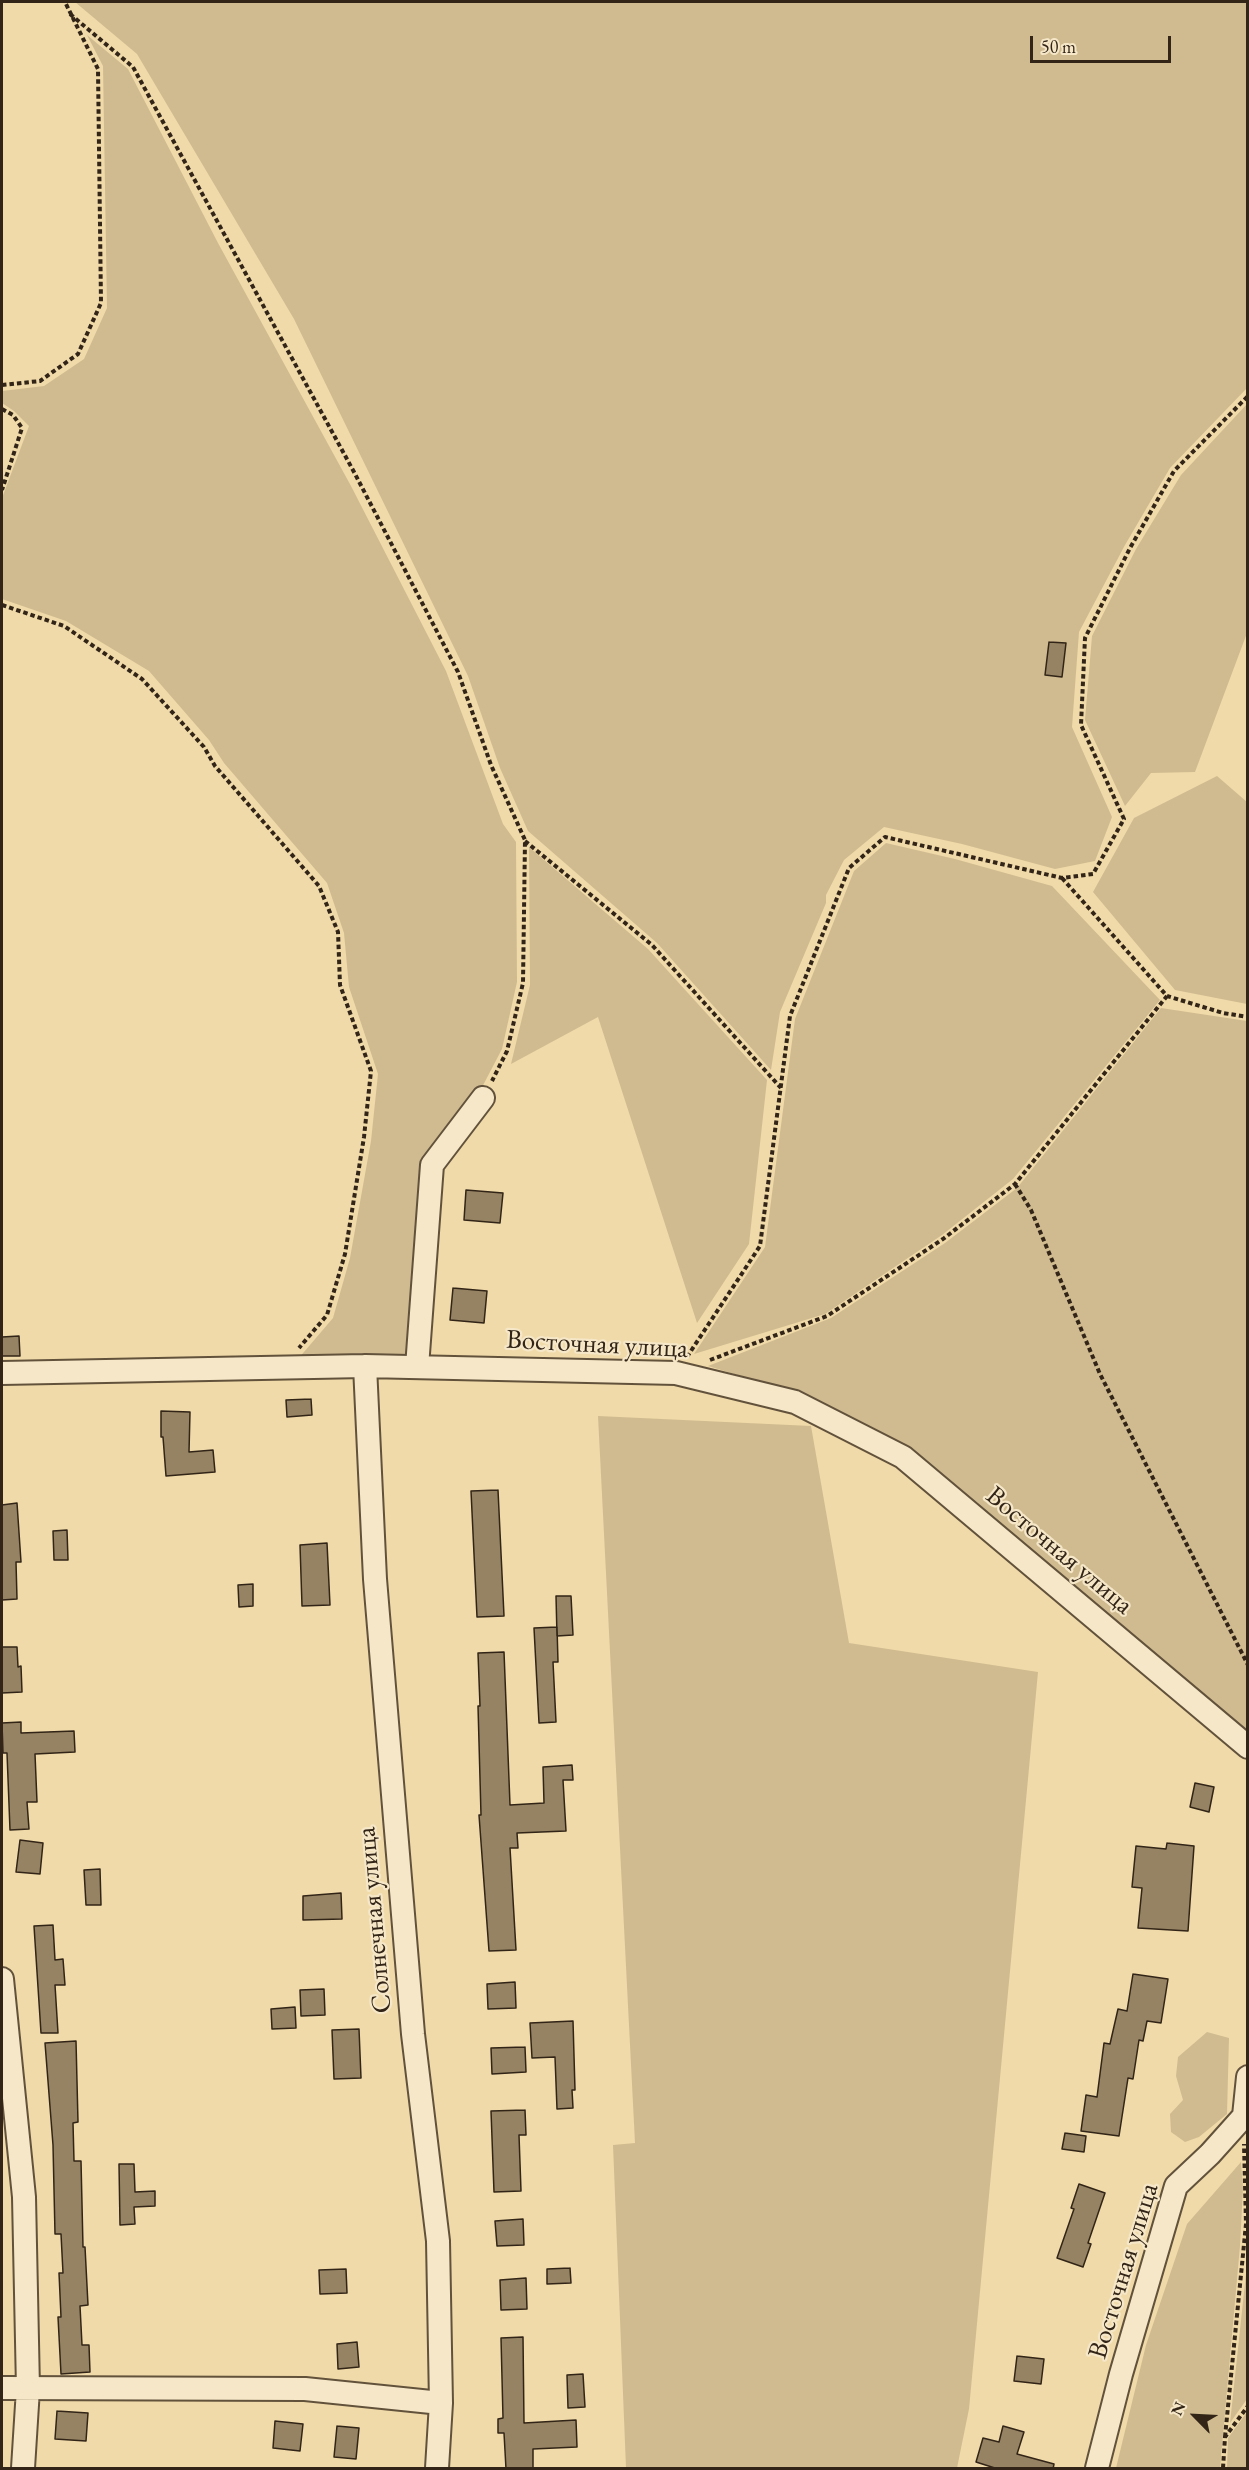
<!DOCTYPE html>
<html>
<head>
<meta charset="utf-8">
<style>
	body { margin:0 }
	#map { position:relative; width:1249px; height:2470px; overflow:hidden; background:#f0daa9; font-family:"EB Garamond",serif }
	canvas { display:block }
	.frame { position:absolute; inset:0; border:3px solid #322517; pointer-events:none }
	.north { position:absolute; left:1165px; top:2386px; width:60px; height:60px; -webkit-text-stroke:4px #f5e7c7; paint-order:stroke; rotate:294deg; font-size:16px; font-weight:700; line-height:24px; text-align:center; color:#322517 }
	.north::after { content:''; display:block; margin:auto; width:21px; height:27px; background:#322517; clip-path:polygon(50% 0,100% 100%,50% 72%,0 100%) }
	.scale { position:absolute; left:1030px; top:36px; width:141px; height:27px; box-sizing:border-box; border:3px solid #322517; border-top:0; padding-left:8px; font-size:18px; line-height:21px; white-space:nowrap; color:#322517; -webkit-text-stroke:4px #f5e7c7; paint-order:stroke }
</style>
</head>
<body>
<div id="map">
<canvas width="1249" height="2470"></canvas>
<div class="frame"></div>
<div class="north">N</div>
<div class="scale">50 m</div>
</div>
<script>
const ctx = document.querySelector('canvas').getContext('2d');
ctx.lineJoin = 'round';
function fillPath(path, color) { ctx.fillStyle = color; ctx.fill(path, 'evenodd'); }
const poly = rows => new Path2D(rows.map(r => 'M' + r).join(''));
function stroke(path, color, width, dash) { ctx.strokeStyle = color; ctx.lineWidth = width; ctx.lineCap = dash ? 'butt' : 'round'; ctx.setLineDash(dash || []); ctx.stroke(path); }
function drawText(font, color, halo, rows, align = 'center') {
  ctx.font = font + ' "EB Garamond",serif'; ctx.lineWidth = 4.5; ctx.setLineDash([]); ctx.textBaseline = 'middle'; ctx.strokeStyle = halo; ctx.fillStyle = color; for (const [text, x, y, turn = 0] of rows) {
    ctx.save(); ctx.translate(x, y); ctx.rotate((+turn || 0) * Math.PI / 180); ctx.textAlign = isNaN(turn) ? turn : align; if (halo) ctx.strokeText(text, 0, 0); ctx.fillText(text, 0, 0); ctx.restore();
  }
}
const green = poly([
	[75,2,1247,2,1247,388,1170,468,1125,545,1079,632,1072,727,1112,817,1095,861,1055,869,962,844,884,827,844,860,826,895,826,903,780,1012,771,1070,657,943,528,831,500,768,468,676,294,319,137,54],
	[87,35,128,69,218,243,351,486,446,671,503,824,516,842,517,982,502,1049,479,1093,425,1163,408,1353,396,1360,298,1359,333,1318,350,1258,371,1141,378,1074,349,987,344,933,327,883,224,763,209,740,149,671,66,621,2,599,2,498,29,426,14,411,2,403,2,391,44,386,84,359,107,308,103,66],
	[1247,404,1247,633,1195,772,1151,773,1125,806,1085,720,1092,636,1136,549,1181,475],
	[1217,776,1247,802,1247,1004,1175,990,1093,892,1134,818],
	[886,843,955,859,1052,886,1160,1000,1013,1179,942,1235,825,1314,694,1354,765,1247,795,1019,854,871],
	[529,847,648,949,767,1080,749,1244,697,1323,598,1017,511,1064,530,985],
	[1161,1008,1247,1021,1247,1730,909,1451,797,1393,708,1366,831,1318,945,1243,1017,1188],
	[598,1416,811,1426,849,1643,1038,1672,969,2409,957,2468,626,2468,613,2145,635,2143],
	[1207,2032,1229,2038,1227,2114,1199,2137,1185,2142,1171,2132,1170,2114,1183,2100,1176,2076,1178,2057],
	[1241,2162,1243,2188,1240,2246,1220,2468,1116,2468,1146,2345,1187,2224],
	[1247,2264,1247,2399,1230,2423,1245,2283],
	[1247,2412,1247,2468,1227,2468,1228,2438]
]);
const building = poly([
	[1049,642,1066,643,1062,677,1045,675,1049,642],
	[466,1190,503,1193,500,1223,464,1220,466,1190],
	[453,1288,487,1291,484,1323,450,1320,453,1288],
	[19,1336,20,1356,2,1356,2,1337,19,1336],
	[311,1399,312,1415,287,1417,286,1400,311,1399],
	[161,1411,190,1412,189,1452,213,1450,215,1472,166,1476,163,1437,161,1437,161,1411],
	[498,1490,504,1616,477,1617,471,1491,498,1490],
	[17,1503,21,1562,16,1562,17,1599,2,1600,2,1505,17,1503],
	[67,1530,68,1560,54,1560,53,1531,67,1530],
	[327,1543,330,1605,302,1606,300,1545,327,1543],
	[253,1584,253,1606,239,1607,238,1585,253,1584],
	[556,1596,571,1596,573,1635,557,1636,556,1596],
	[557,1627,558,1662,553,1662,556,1722,539,1723,534,1628,557,1627],
	[2,1647,17,1647,18,1667,21,1666,22,1692,2,1693,2,1647],
	[504,1652,510,1805,544,1803,543,1767,572,1765,573,1780,563,1780,566,1831,517,1833,518,1848,510,1848,516,1950,489,1951,479,1815,481,1815,478,1706,480,1706,478,1653,504,1652],
	[21,1722,21,1733,74,1731,75,1752,35,1754,37,1802,27,1802,29,1829,10,1830,7,1753,3,1753,2,1723,21,1722],
	[1195,1783,1214,1787,1209,1812,1190,1807,1195,1783],
	[20,1840,43,1843,40,1874,16,1872,20,1840],
	[1167,1843,1194,1846,1188,1931,1138,1928,1142,1888,1132,1887,1136,1846,1166,1849,1167,1843],
	[100,1869,101,1905,86,1905,84,1870,100,1869],
	[341,1893,342,1919,303,1920,303,1896,341,1893],
	[53,1925,55,1960,63,1959,65,1985,55,1985,58,2033,41,2033,34,1926,53,1925],
	[1133,1974,1168,1979,1161,2023,1147,2021,1143,2041,1139,2040,1133,2079,1128,2078,1119,2136,1081,2131,1086,2095,1097,2097,1104,2043,1110,2044,1118,2009,1127,2011,1133,1974],
	[515,1982,516,2008,488,2009,487,1984,515,1982],
	[324,1989,325,2015,301,2016,300,1990,324,1989],
	[295,2007,296,2028,272,2029,271,2009,295,2007],
	[573,2021,575,2090,572,2090,573,2108,557,2109,555,2057,532,2058,530,2023,573,2021],
	[359,2029,361,2078,334,2079,332,2030,359,2029],
	[76,2041,78,2122,73,2123,74,2161,81,2161,83,2247,85,2247,88,2305,80,2306,82,2345,89,2345,90,2372,61,2374,58,2317,61,2317,59,2273,63,2273,61,2234,55,2234,53,2145,45,2043,76,2041],
	[525,2047,526,2072,492,2074,491,2048,525,2047],
	[525,2110,526,2135,519,2135,521,2191,494,2192,491,2111,525,2110],
	[1065,2133,1086,2136,1084,2152,1062,2149,1065,2133],
	[119,2164,134,2164,135,2192,155,2191,155,2206,134,2207,135,2224,120,2225,119,2164],
	[1079,2184,1105,2193,1088,2243,1091,2244,1083,2267,1057,2258,1074,2209,1071,2208,1079,2184],
	[523,2219,524,2245,497,2246,495,2221,523,2219],
	[570,2268,571,2283,547,2284,547,2269,570,2268],
	[346,2269,347,2293,320,2294,319,2270,346,2269],
	[526,2278,527,2309,501,2310,500,2280,526,2278],
	[523,2337,524,2423,576,2420,577,2447,533,2449,533,2469,506,2469,504,2433,498,2433,498,2419,503,2418,501,2338,523,2337],
	[357,2342,359,2367,338,2369,337,2344,357,2342],
	[1017,2356,1044,2359,1041,2384,1014,2381,1017,2356],
	[583,2374,585,2407,568,2408,567,2375,583,2374],
	[57,2411,88,2413,86,2441,55,2439,57,2411],
	[275,2421,303,2424,300,2451,273,2448,275,2421],
	[337,2426,359,2428,356,2459,334,2457,337,2426],
	[1003,2426,1024,2432,1017,2454,1054,2464,1053,2469,998,2469,976,2462,983,2438,999,2442,1003,2426]
]);
const path = poly([
	[70,14,133,67,354,472,458,672,491,765,525,840,523,983,507,1051,492,1081],
	[2,385,40,381,78,354,101,303,98,69,65,2],
	[2,409,13,415,22,428,2,490],
	[2,605,64,626,142,679,204,747,215,766,319,886,338,932,340,985,371,1071,364,1137,345,1254,327,1315,299,1348],
	[525,841,652,945,781,1088],
	[1062,878,1167,996,1223,1013,1248,1017],
	[1015,1184,1031,1210,1100,1374,1248,1665],
	[687,1357,760,1246,790,1016,849,868,885,837,1062,878,1093,874,1124,819,1081,725,1085,638,1130,548,1174,471,1248,396],
	[710,1360,827,1316,943,1239,1015,1184,1167,996],
	[1225,2437,1246,2224,1244,2144],
	[1223,2468,1225,2437,1248,2406]
]);
const minor = poly([
	[365,1366,375,1579,413,2034,438,2241,441,2403,437,2468],
	[417,1367,432,1165,483,1098],
	[2,1373,365,1366,676,1373,795,1402,903,1457,1248,1747],
	[2,1979,24,2197,28,2389,23,2468],
	[2,2388,305,2389,441,2403],
	[1097,2468,1121,2374,1176,2186,1210,2154,1244,2116,1248,2077]
]);
const streetNames = [
	["Восточная улица",597,1345,3],
	["Восточная улица",1059,1551,40],
	["Солнечная улица",375,1920,-95],
	["Восточная улица",1124,2271,-73]
];
fillPath(green, '#d0bb90');
fillPath(building, '#958363');
stroke(building, '#322517', 1.5);
stroke(minor, '#62523c', 26);
stroke(path, '#322517', 4, [4.5, 3]);
stroke(minor, '#f5e7c7', 22);
drawText('27px', '#322517', '#f5e7c7', streetNames);
</script>
</body>
</html>
